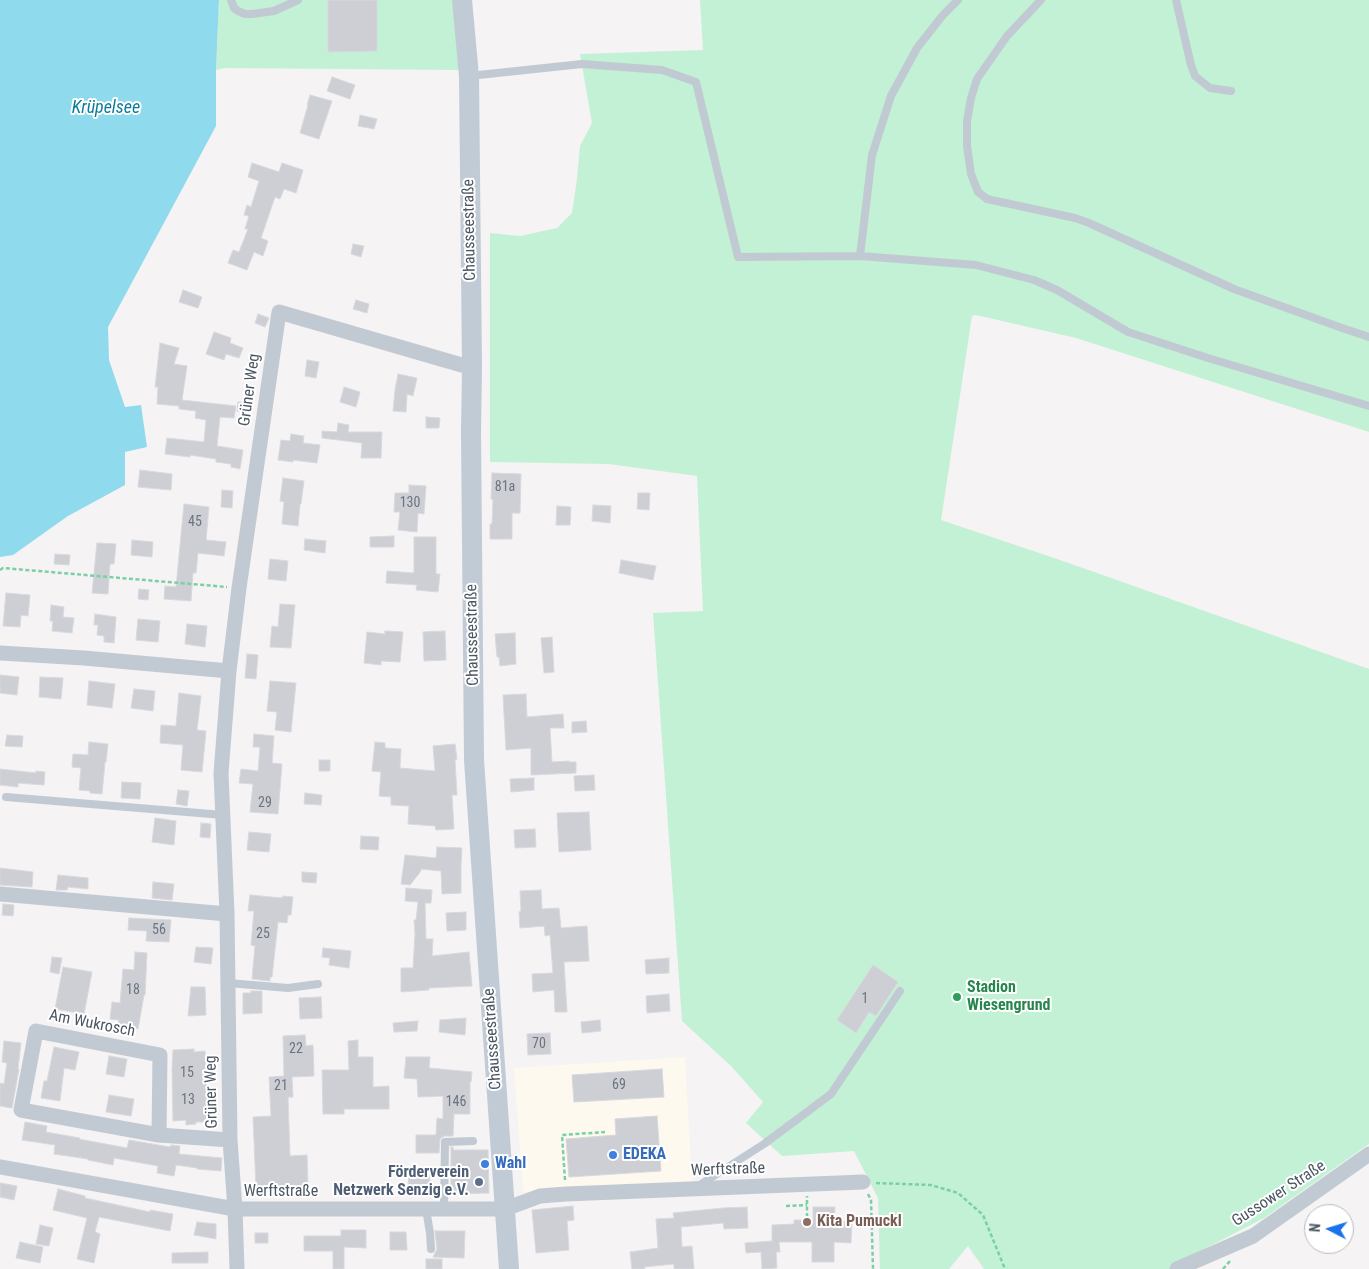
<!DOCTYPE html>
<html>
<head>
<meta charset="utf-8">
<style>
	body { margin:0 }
	#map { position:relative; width:1369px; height:1269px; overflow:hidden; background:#f5f3f3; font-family:"Roboto Condensed",sans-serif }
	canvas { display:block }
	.north { position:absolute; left:1304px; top:1204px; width:50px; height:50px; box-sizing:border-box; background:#fff; border:1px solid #b7bbc0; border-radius:50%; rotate:275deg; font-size:14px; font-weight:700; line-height:20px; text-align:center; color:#4a5661 }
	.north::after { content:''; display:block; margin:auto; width:18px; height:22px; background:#1a73e8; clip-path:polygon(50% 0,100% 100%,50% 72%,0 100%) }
</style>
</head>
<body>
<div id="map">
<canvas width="1369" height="1269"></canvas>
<div class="north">N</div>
</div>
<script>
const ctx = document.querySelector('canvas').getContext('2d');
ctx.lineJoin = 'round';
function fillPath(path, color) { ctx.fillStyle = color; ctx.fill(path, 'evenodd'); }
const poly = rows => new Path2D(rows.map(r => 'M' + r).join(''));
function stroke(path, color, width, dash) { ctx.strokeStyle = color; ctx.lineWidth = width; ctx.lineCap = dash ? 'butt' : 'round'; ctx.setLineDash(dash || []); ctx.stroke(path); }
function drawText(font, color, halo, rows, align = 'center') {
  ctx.font = font + ' "Roboto Condensed",sans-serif'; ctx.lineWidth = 4; ctx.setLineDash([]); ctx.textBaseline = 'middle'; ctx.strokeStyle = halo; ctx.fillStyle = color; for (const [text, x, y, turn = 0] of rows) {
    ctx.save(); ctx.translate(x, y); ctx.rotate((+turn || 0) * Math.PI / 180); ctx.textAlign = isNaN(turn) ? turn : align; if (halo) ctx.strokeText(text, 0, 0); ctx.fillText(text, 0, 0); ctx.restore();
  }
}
const commercial = poly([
	[685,1057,692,1183,523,1192,514,1068]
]);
const green = poly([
	[219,0,454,0,460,70,225,68,216,70],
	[700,0,1369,0,1369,432,1076,338,976,315,972,316,941,520,1060,560,1369,669,1369,1144,1264,1218,1181,1261,1183,1269,984,1269,968,1246,949,1269,880,1269,878,1198,854,1151,782,1156,746,1123,763,1102,731,1066,682,1021,653,613,703,611,697,476,609,464,490,462,490,233,520,236,557,228,572,213,577,179,580,146,592,123,580,54,703,50]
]);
const water = poly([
	[0,0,219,0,216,70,216,126,108,327,109,360,125,407,141,405,147,447,125,452,125,485,68,516,13,555,0,557]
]);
const building = poly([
	[328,0,377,0,377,51,328,52,328,0],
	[332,77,355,85,350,99,327,91,332,77],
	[310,95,332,101,319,139,300,133,308,105,307,105,310,95],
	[360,115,377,119,374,129,358,126,360,115],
	[252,163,279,172,282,163,303,170,296,193,284,189,280,199,275,197,261,238,268,241,263,256,254,252,247,270,228,263,233,250,239,252,248,229,245,229,249,216,244,215,247,205,251,207,259,181,248,177,252,163],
	[353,244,364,246,361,257,351,254,353,244],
	[183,290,202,297,198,308,179,302,183,290],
	[356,300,369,304,367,313,353,309,356,300],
	[258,314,269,318,265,327,255,323,258,314],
	[214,332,231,338,230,343,243,348,239,358,226,354,224,360,206,354,214,332],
	[160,343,179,348,174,364,187,366,182,400,236,406,234,418,220,417,217,446,243,450,240,469,231,467,231,464,216,462,216,459,190,455,190,457,165,454,167,438,204,442,206,420,195,418,196,411,179,409,179,406,157,404,158,387,155,387,160,343],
	[307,360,319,362,316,378,305,376,307,360],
	[398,374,417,378,413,396,407,394,406,412,393,411,395,390,398,374],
	[344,387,360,392,356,407,340,402,344,387],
	[238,402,250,403,248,413,237,411,238,402],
	[426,417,440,418,439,428,426,428,426,417],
	[338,423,349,425,348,432,382,432,381,458,361,458,362,443,322,438,322,431,337,432,338,423],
	[291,434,304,436,303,443,320,445,317,463,293,460,293,462,278,460,281,440,290,441,291,434],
	[140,470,172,474,171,490,138,487,140,470],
	[492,473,521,474,520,513,512,513,512,539,490,539,490,524,492,524,493,500,491,499,492,473],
	[283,478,304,481,301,504,300,504,298,526,282,524,284,502,280,501,283,478],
	[409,485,426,486,424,514,418,513,417,532,398,530,400,512,394,512,395,493,409,493,409,485],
	[222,490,233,491,232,508,221,507,222,490],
	[638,493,650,493,649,510,637,509,638,493],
	[184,504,209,507,206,540,226,542,224,556,198,553,196,573,193,573,191,601,164,599,165,586,176,587,184,504],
	[593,505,611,506,610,523,592,521,593,505],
	[557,506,571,507,570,525,556,525,557,506],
	[394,536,394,547,370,547,370,537,394,536],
	[414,537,436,537,436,574,440,574,438,592,416,590,417,585,386,583,387,571,414,573,414,537],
	[305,539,326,541,325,553,304,550,305,539],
	[132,540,153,542,152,557,131,555,132,540],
	[97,543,116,544,114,564,110,564,108,594,92,593,97,543],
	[55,554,70,555,69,565,54,564,55,554],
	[270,559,288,561,286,581,268,579,270,559],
	[621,560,656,566,653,580,619,573,621,560],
	[139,589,149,590,148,600,138,599,139,589],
	[6,593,30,595,28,616,21,615,20,627,3,626,6,593],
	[280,604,295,605,291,648,270,647,272,626,278,627,280,604],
	[51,605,64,607,63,617,74,618,72,633,52,631,53,621,50,621,51,605],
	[95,614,116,617,114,643,104,642,104,636,97,635,98,625,94,625,95,614],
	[138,619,160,621,158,642,136,640,138,619],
	[187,624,207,626,205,647,185,644,187,624],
	[385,631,403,632,400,662,381,661,381,665,364,663,367,632,385,634,385,631],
	[445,631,446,660,424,661,423,632,445,631],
	[515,633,516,664,500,666,499,657,497,657,495,634,515,633],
	[552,637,554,672,544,673,541,638,552,637],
	[247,654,258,655,256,679,245,678,247,654],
	[0,675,19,677,17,695,0,693,0,675],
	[40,677,63,678,61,699,39,697,40,677],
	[89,681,115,684,112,708,87,705,89,681],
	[270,681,296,683,291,732,275,730,277,712,267,711,270,681],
	[134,689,155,691,153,711,131,708,134,689],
	[179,693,201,696,197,730,206,731,202,772,181,770,183,745,160,743,161,725,176,726,179,693],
	[526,694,527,717,563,714,564,728,550,728,552,762,569,761,569,762,576,762,576,773,531,775,531,748,506,750,503,695,526,694],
	[586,721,587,732,572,733,572,722,586,721],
	[254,734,274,736,272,763,282,764,278,814,250,812,253,784,239,783,241,769,258,771,260,747,253,747,254,734],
	[7,735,23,736,22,747,5,746,7,735],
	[89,742,108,744,106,762,105,762,102,794,90,793,90,791,79,790,81,768,72,767,73,754,88,755,89,742],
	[375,742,385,743,385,748,401,749,400,768,435,771,433,746,455,744,457,759,455,760,457,795,452,795,454,829,436,830,435,826,408,824,409,806,391,805,391,797,379,796,381,772,372,771,375,742],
	[319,760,330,760,330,771,319,771,319,760],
	[0,769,36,773,36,771,45,772,44,785,18,783,18,787,0,785,0,769],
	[594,775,595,790,575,791,574,776,594,775],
	[534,778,534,790,511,792,510,779,534,778],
	[122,782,141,783,140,799,121,798,122,782],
	[178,790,189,791,187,806,176,804,178,790],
	[305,793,322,795,321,805,304,804,305,793],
	[589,812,591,850,559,852,557,813,589,812],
	[155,818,176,821,174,845,152,842,155,818],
	[201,823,211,824,210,838,200,837,201,823],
	[535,829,536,847,515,848,514,830,535,829],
	[249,832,271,834,269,852,247,850,249,832],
	[361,836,379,837,378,850,360,849,361,836],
	[437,847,462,848,461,865,461,893,442,894,441,871,421,869,421,871,410,885,401,884,405,855,436,858,437,847],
	[0,868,33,872,32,887,0,885,0,868],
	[302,872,317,873,316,883,302,882,302,872],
	[58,875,88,878,88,889,68,887,67,890,56,890,58,875],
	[153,882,174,884,172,900,152,898,153,882],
	[406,888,432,890,431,903,425,903,426,939,433,939,432,956,469,952,472,986,429,988,429,990,401,992,401,968,413,968,415,934,414,920,416,920,418,902,405,901,406,888],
	[541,890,542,909,559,908,561,928,587,926,589,961,564,962,567,1012,555,1012,554,990,533,992,532,974,553,973,550,935,545,936,544,926,520,928,519,912,521,911,520,891,541,890],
	[250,895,282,898,283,896,293,897,291,915,288,915,287,923,278,922,272,977,270,977,270,981,252,979,255,946,251,945,254,911,248,911,250,895],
	[3,904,14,905,13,916,2,915,3,904],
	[466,912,466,930,447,931,446,913,466,912],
	[129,918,171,920,169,942,146,941,147,931,128,930,129,918],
	[196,947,213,948,211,964,194,962,196,947],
	[323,948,351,951,349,968,329,965,330,958,322,957,323,948],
	[135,952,147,953,145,995,144,995,138,1029,118,1025,119,1020,110,1019,112,1002,120,1003,123,969,134,970,135,952],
	[52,957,62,958,59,974,50,972,52,957],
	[669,958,669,973,646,974,645,960,669,958],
	[873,965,898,982,876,1016,869,1012,856,1033,837,1020,873,965],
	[63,967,92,972,84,1014,55,1009,63,967],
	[191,987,205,987,206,1015,188,1016,191,987],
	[251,991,262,991,262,1013,243,1014,243,993,251,993,251,991],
	[669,994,670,1011,647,1013,646,996,669,994],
	[321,997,322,1018,300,1019,299,998,321,997],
	[466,1018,465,1035,439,1032,440,1020,466,1018],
	[600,1020,601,1031,582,1033,581,1022,600,1020],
	[418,1021,417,1031,394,1032,393,1023,418,1021],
	[550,1033,551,1054,528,1055,527,1034,550,1033],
	[305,1035,306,1046,313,1045,314,1076,292,1077,293,1097,288,1097,290,1156,307,1155,308,1187,256,1188,253,1117,271,1116,269,1077,284,1076,283,1036,305,1035],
	[358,1040,358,1057,373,1057,373,1087,389,1086,389,1109,344,1109,344,1114,323,1114,322,1070,349,1070,348,1041,358,1040],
	[4,1041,21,1043,18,1069,19,1069,12,1108,0,1106,0,1083,4,1084,7,1063,2,1062,4,1041],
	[54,1047,79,1052,75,1070,64,1068,60,1101,41,1098,44,1081,47,1081,54,1047],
	[194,1049,194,1052,205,1051,208,1122,196,1122,196,1124,186,1125,186,1120,173,1121,172,1069,173,1050,194,1049],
	[109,1056,127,1059,124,1077,106,1074,109,1056],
	[406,1057,430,1057,429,1068,472,1072,471,1082,470,1082,470,1114,454,1114,453,1136,444,1136,440,1139,439,1153,416,1153,416,1135,436,1135,437,1118,443,1119,443,1096,418,1097,417,1079,404,1078,406,1057],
	[662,1069,664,1097,574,1102,572,1075,662,1069],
	[109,1095,134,1099,131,1116,106,1112,109,1095],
	[657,1116,661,1171,569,1177,566,1139,616,1135,615,1119,657,1116],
	[25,1122,47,1126,46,1132,80,1138,79,1139,127,1148,129,1140,170,1147,171,1145,180,1146,179,1154,222,1158,221,1171,197,1169,197,1168,176,1165,174,1176,157,1173,158,1166,114,1158,113,1165,88,1160,88,1159,54,1154,55,1145,22,1140,25,1122],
	[451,1147,453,1147,453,1150,488,1150,489,1193,451,1194,451,1147],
	[409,1172,430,1173,429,1191,408,1190,409,1172],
	[0,1183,17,1186,14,1200,0,1197,0,1183],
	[58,1189,85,1196,85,1198,150,1212,150,1210,173,1214,170,1231,99,1217,95,1232,100,1234,94,1263,77,1259,87,1218,53,1210,58,1189],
	[573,1206,574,1220,567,1221,569,1250,536,1253,532,1210,573,1206],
	[747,1207,748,1228,724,1229,723,1223,681,1227,682,1247,692,1246,694,1269,674,1269,674,1264,644,1267,645,1269,632,1269,630,1252,658,1248,656,1219,674,1218,673,1213,723,1208,747,1207],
	[813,1207,835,1207,834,1221,852,1221,851,1243,834,1242,834,1262,812,1262,812,1242,779,1242,780,1252,776,1252,777,1268,762,1269,761,1252,746,1253,745,1243,772,1241,772,1225,794,1224,794,1220,813,1220,813,1207],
	[197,1222,216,1224,216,1239,194,1235,197,1222],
	[40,1225,53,1228,49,1246,36,1244,40,1225],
	[341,1230,366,1230,366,1248,344,1247,344,1269,333,1269,333,1251,304,1251,304,1236,341,1236,341,1230],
	[435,1231,465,1231,464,1258,433,1257,437,1249,435,1231],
	[390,1232,406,1232,407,1250,390,1250,390,1232],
	[255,1233,268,1233,268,1243,255,1243,255,1233],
	[20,1242,43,1247,40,1263,16,1258,20,1242],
	[208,1252,208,1263,172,1263,172,1253,208,1252],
	[426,1259,442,1259,442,1269,426,1269,426,1259]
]);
const path = poly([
	[0,570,3,568,227,587],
	[565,1180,562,1135,605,1132],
	[876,1183,931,1185,958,1193,983,1215,1005,1269],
	[868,1194,871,1200,873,1269],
	[786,1206,807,1205],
	[807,1217,807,1196],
	[1223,1269,1230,1261]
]);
const lane = poly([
	[231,0,234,8,238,11,245,14,252,14,274,11,298,0],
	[1041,0,1007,36,977,79,971,98,967,121,967,146,971,174,978,192,987,199,1075,218,1089,223,1234,289,1342,328,1369,337],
	[1176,0,1191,65,1195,76,1210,88,1231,91],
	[469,76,582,64,662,70,696,82,738,257,860,256,976,265,1034,280,1057,290,1128,332,1208,358,1369,406],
	[860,256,872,155,891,96,917,48,943,15,958,0],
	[6,797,223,815],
	[228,983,288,988,318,984],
	[698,1186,764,1144,831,1094,900,991],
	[426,1209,430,1233,431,1249],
	[444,1209,445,1142,473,1141]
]);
const street = poly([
	[0,653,84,658,229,671],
	[0,894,227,914],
	[159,1135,21,1110,36,1031,160,1055,159,1135,230,1140],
	[0,1167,235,1209,505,1209,540,1196,566,1194,863,1182],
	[237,1269,235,1209,230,1140,227,914,221,773,229,671,239,588,279,312,472,368],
	[1177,1269,1253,1236,1369,1154]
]);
const secondary = poly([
	[462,0,469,76,472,368,471,432,474,760,509,1269]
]);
const markers = [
	[957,997,5,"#2e9e5b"],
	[613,1155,5,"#3f7fe0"],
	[485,1164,5,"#3f7fe0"],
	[479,1182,5,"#5c6f8a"],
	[807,1222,5,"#8d6e63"]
];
const numberNames = [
	["81a",505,487],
	["130",410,503],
	["45",195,522],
	["29",265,803],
	["56",159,930],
	["25",263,934],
	["18",133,990],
	["1",865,999],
	["70",539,1044],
	["22",296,1049],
	["15",187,1073],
	["69",619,1085],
	["21",281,1086],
	["13",188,1100],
	["146",456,1102]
];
const streetNames = [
	["Chausseestraße",470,230,-91],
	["Grüner Weg",250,390,-82],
	["Chausseestraße",473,635,-91],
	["Am Wukrosch",92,1024,11],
	["Chausseestraße",493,1039,-94],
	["Grüner Weg",212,1092,-91],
	["Werftstraße",728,1170,-2],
	["Werftstraße",281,1192],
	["Gussower Straße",1279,1194,-33]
];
const leisureNames = [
	["Stadion",967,988],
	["Wiesengrund",967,1006]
];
const shopNames = [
	["EDEKA",623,1155],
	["Wahl",495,1164]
];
const serviceNames = [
	["Förderverein",469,1173],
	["Netzwerk Senzig e.V.",469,1191]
];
const educationNames = [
	["Kita Pumuckl",817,1222]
];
const waterNames = [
	["Krüpelsee",106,108]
];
fillPath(commercial, '#fdf9ef');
fillPath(green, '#c3f1d5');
fillPath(water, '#90daee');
fillPath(building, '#cdcfd5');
stroke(building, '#d7d9de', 1);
stroke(path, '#7ad0a6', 2.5, [4, 2.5]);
stroke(lane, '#c1cad2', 8);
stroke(street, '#c1cad2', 15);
stroke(secondary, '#c1cbd6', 20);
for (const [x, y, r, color] of markers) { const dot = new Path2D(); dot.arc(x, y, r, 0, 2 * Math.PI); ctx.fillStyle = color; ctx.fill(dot); stroke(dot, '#fff', 2); }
drawText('14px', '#6b747e', null, numberNames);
drawText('16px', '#4a5661', '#fff', streetNames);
drawText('bold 16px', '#27864d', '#fff', leisureNames, 'left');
drawText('bold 16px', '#366cbe', '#fff', shopNames, 'left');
drawText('bold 16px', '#4e5e75', '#fff', serviceNames, 'right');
drawText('bold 16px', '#785e54', '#fff', educationNames, 'left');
drawText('italic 18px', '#0c7c9b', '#fff', waterNames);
</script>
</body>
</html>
